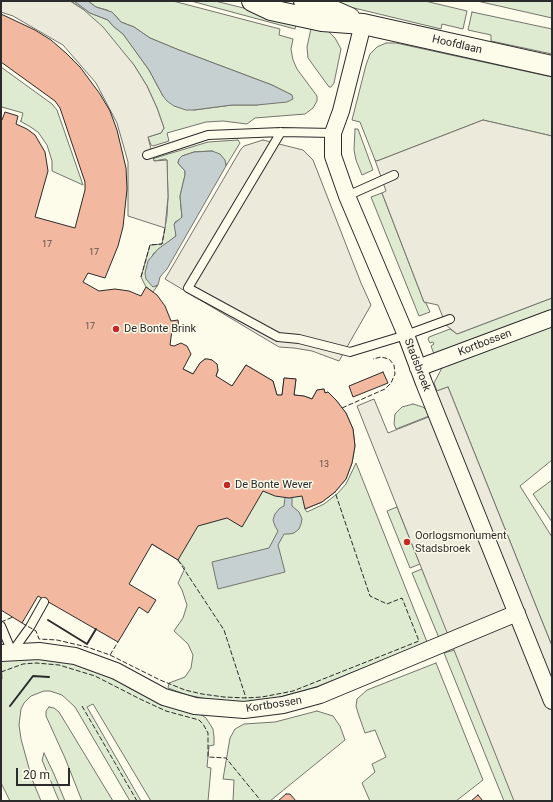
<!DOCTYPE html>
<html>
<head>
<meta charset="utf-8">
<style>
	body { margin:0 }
	#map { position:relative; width:553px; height:802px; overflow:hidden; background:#fdfbea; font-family:Roboto,sans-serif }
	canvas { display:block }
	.frame { position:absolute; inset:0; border:2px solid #2b2b2b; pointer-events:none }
	.scale { position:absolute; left:16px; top:768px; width:54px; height:18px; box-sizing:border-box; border:2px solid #2b2b2b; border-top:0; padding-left:5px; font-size:12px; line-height:14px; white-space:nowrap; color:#2b2b2b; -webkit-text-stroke:3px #fdfbea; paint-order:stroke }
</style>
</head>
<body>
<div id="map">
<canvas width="553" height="802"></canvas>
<div class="frame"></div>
<div class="scale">20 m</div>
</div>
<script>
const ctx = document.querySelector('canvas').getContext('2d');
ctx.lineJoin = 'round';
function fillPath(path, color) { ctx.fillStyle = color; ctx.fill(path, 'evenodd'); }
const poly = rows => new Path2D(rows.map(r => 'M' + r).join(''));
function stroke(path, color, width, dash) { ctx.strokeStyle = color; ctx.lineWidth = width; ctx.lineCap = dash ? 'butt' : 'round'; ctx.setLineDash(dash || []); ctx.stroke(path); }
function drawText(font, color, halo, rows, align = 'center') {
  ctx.font = font + ' Roboto,sans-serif'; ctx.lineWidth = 3; ctx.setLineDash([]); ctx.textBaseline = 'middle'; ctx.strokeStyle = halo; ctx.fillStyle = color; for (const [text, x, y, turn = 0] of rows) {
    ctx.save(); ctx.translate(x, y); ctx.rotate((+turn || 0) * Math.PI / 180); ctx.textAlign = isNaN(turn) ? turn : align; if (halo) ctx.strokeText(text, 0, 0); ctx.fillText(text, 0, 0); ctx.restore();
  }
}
const green = poly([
	[71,1,74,1,90,13,108,20,113,26,123,34,129,42,149,70,163,96,194,110,232,105,257,105,292,95,272,85,179,50,150,38,134,27,121,22,115,15,107,10,96,7,88,1,173,1,280,29,279,35,293,39,291,49,293,60,297,69,317,96,317,101,313,108,305,114,255,118,247,124,223,121,206,122,167,133,169,141,153,146,151,145,148,137,161,133,164,128,157,108,147,86,134,65,84,10,71,1],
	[191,1,215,1,297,21,295,29,191,1],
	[325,1,425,1,467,11,463,29,442,24,441,29,325,1],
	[477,1,552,1,552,18,477,1],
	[472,12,552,29,552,54,491,41,491,35,468,30,472,12],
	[312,24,323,28,329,32,335,38,341,49,334,83,331,87,329,87,308,58,307,47,312,24],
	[386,43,396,43,552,77,552,136,483,120,377,161,375,160,360,122,352,120,366,65,370,54,377,47,386,43],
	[1,67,52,104,57,110,83,185,52,171,52,161,47,145,38,132,29,126,20,121,21,121,23,113,2,107,1,109,1,67],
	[355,129,358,129,373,170,362,175,356,160,354,150,355,129],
	[238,140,240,143,226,166,226,163,212,151,194,152,182,156,179,159,178,163,185,171,185,175,180,196,182,218,175,222,176,236,153,254,156,287,158,285,153,292,146,287,141,277,150,245,162,244,167,216,168,197,167,160,165,159,154,161,153,160,155,158,208,142,238,140],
	[382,193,424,302,426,303,430,312,419,316,371,197,382,193],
	[552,298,552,311,434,354,431,346,434,344,433,342,430,343,428,339,429,337,450,329,457,334,552,298],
	[552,323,552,460,520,486,552,537,552,646,448,387,437,391,434,383,443,366,552,323],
	[205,359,212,360,214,362,218,370,216,377,232,386,246,365,273,381,277,395,282,395,284,378,296,379,294,395,304,396,312,399,317,390,324,389,325,393,328,392,336,400,346,413,353,429,355,446,352,463,346,479,335,492,322,502,305,509,307,512,324,504,337,494,346,484,356,463,427,642,316,687,273,699,247,702,218,701,187,695,168,688,169,683,185,677,191,668,193,655,188,644,174,631,183,618,187,605,182,590,178,583,185,568,178,560,99,512,183,369,193,374,200,363,205,359],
	[413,404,423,407,427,411,429,416,396,429,394,424,395,414,402,407,413,404],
	[552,480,552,522,533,494,552,480],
	[397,507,420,564,410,568,387,511,397,507],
	[422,569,440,613,455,616,447,634,439,638,412,573,422,569],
	[455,650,512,794,525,801,504,801,444,653,455,650],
	[28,657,69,662,109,676,135,691,160,702,200,714,206,718,213,729,214,737,214,745,209,746,207,767,211,768,208,801,151,801,93,704,87,707,141,801,130,801,75,707,62,695,50,691,44,691,31,696,24,703,21,709,19,725,21,739,32,779,41,801,10,801,1,783,1,680,2,679,1,659,28,657],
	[436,663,483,780,456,801,370,801,362,783,375,772,372,764,386,757,375,730,365,733,358,713,356,706,357,699,367,690,436,663],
	[49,707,54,708,59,712,113,801,82,801,65,758,46,716,46,711,49,707],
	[317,711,333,716,340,726,345,740,270,801,233,801,234,780,223,779,230,738,235,729,244,724,275,722,317,711],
	[44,753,54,774,65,801,59,801,42,760,44,753]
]);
const parking = poly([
	[1,1,70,1,84,10,103,27,134,65,147,86,157,108,164,128,161,133,148,137,154,161,167,160,168,197,165,228,128,216,128,162,117,123,96,83,63,45,13,16,1,12,1,1],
	[483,120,552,136,552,298,457,334,446,325,438,305,424,302,382,193,386,191,375,160,377,161,483,120],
	[263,140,303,150,313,160,361,283,371,305,339,361,312,351,294,348,279,347,165,279,241,149,244,146,263,140],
	[448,387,552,646,552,801,514,801,357,406,374,399,388,433,436,414,428,394,448,387]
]);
const water = poly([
	[74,1,88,1,96,7,112,12,121,22,134,27,150,38,179,50,272,85,292,95,293,99,287,102,257,105,232,105,194,110,186,110,174,106,167,101,163,96,149,70,123,34,113,26,108,20,90,13,74,1],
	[212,151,220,154,225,160,226,166,167,269,160,277,158,285,153,287,146,279,145,273,148,261,158,249,176,236,174,224,182,217,180,196,185,175,185,171,178,163,179,159,182,156,194,152,212,151],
	[285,497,292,497,292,506,299,512,302,519,301,524,299,529,294,533,289,534,284,534,278,545,285,572,218,589,212,562,269,548,278,531,275,526,273,520,275,514,280,508,284,506,285,497]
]);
const building = poly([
	[1,14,35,30,51,40,66,53,80,67,100,94,110,111,117,130,126,168,127,189,123,227,118,246,105,278,88,273,83,282,99,291,115,289,129,291,141,296,146,287,157,295,165,306,171,321,178,320,179,329,172,330,170,345,174,346,181,343,187,346,191,354,183,369,193,374,200,363,205,359,208,359,212,360,217,364,218,370,216,376,232,386,246,365,273,381,277,395,282,395,284,378,296,379,294,395,304,396,312,399,317,390,324,389,325,393,328,392,336,400,346,413,353,429,355,446,352,463,346,479,335,492,322,502,305,509,302,496,289,498,275,496,263,491,242,527,227,518,198,526,178,560,152,544,129,584,156,600,148,613,139,607,118,642,38,596,22,623,1,610,1,119,2,120,5,112,18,116,16,124,27,129,35,135,45,152,48,171,35,217,75,228,85,190,85,182,60,108,55,101,1,62,1,14],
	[383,372,388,383,353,397,349,386,383,372],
	[286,794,290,794,296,801,278,801,286,794],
	[478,795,483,801,471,801,478,795]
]);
const service = poly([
	[281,132,188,288,278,337,299,339,350,352,406,335,450,319],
	[147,155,208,135,281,132,333,133],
	[347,196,394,175],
	[1,626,12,652],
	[12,652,30,627,44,602]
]);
const minor = poly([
	[363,24,341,111,333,133,333,156,347,196,406,335,424,383,552,701],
	[418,368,552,318],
	[1,653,39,651,75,656,116,671,164,697,195,706,244,710,283,705,320,695,517,613]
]);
const tertiary = poly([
	[252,1,271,10,308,18,322,21,363,24,552,66],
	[304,1,325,7,350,18]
]);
const fence = poly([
	[141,277,150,245,162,244,165,228],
	[342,408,385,389,391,383,395,374,394,365,389,359,381,357,373,359],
	[178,560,224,630,246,698],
	[1,622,13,617],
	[22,623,36,631,39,639,57,640,87,647,110,655,160,680,185,690,202,694,224,697,246,698,262,697,293,691,419,641,402,598,387,604,370,596,335,492],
	[110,655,118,642],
	[1,672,23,664,36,663,59,665,95,676,140,699,166,711,199,720,203,724,208,733,208,757,226,758,261,801],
	[82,706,137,801]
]);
const wall = poly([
	[48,620,87,644,96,629],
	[10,706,33,676,49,677]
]);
const markers = [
	[116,329,4,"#c62828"],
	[227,485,4,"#c62828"],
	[407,542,4,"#c62828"]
];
const numberNames = [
	["17",47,245],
	["17",94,253],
	["17",90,327],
	["13",324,465]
];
const streetNames = [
	["Hoofdlaan",457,45,13],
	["Kortbossen",485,343,-21],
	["Stadsbroek",417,365,69],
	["Kortbossen",274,705,-9]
];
const poiNames = [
	["De Bonte Brink",124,329],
	["De Bonte Wever",235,485],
	["Oorlogsmonument",415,536],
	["Stadsbroek",415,549]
];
fillPath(green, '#deebd1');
stroke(green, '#74746e', 1);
fillPath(parking, '#eceadb');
stroke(parking, '#74746e', 1);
fillPath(water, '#c7d0d0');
stroke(water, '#74746e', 1);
fillPath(building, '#f2b8a0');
stroke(building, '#2b2b2b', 1);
stroke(service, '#2b2b2b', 10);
stroke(minor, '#2b2b2b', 18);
stroke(tertiary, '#2b2b2b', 22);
stroke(service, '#fdfbea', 8);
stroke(minor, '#fdfbea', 16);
stroke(tertiary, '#fdfbea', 20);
stroke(fence, '#2b2b2b', 1, [5, 2]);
stroke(wall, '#2b2b2b', 2);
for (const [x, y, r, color] of markers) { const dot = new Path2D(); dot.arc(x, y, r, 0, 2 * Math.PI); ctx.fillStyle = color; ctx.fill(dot); stroke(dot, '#fdfbea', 1.5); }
drawText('9px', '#5d4e48', null, numberNames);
drawText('11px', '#2b2b2b', '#fdfbea', streetNames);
drawText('11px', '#2b2b2b', '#fdfbea', poiNames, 'left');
</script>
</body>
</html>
